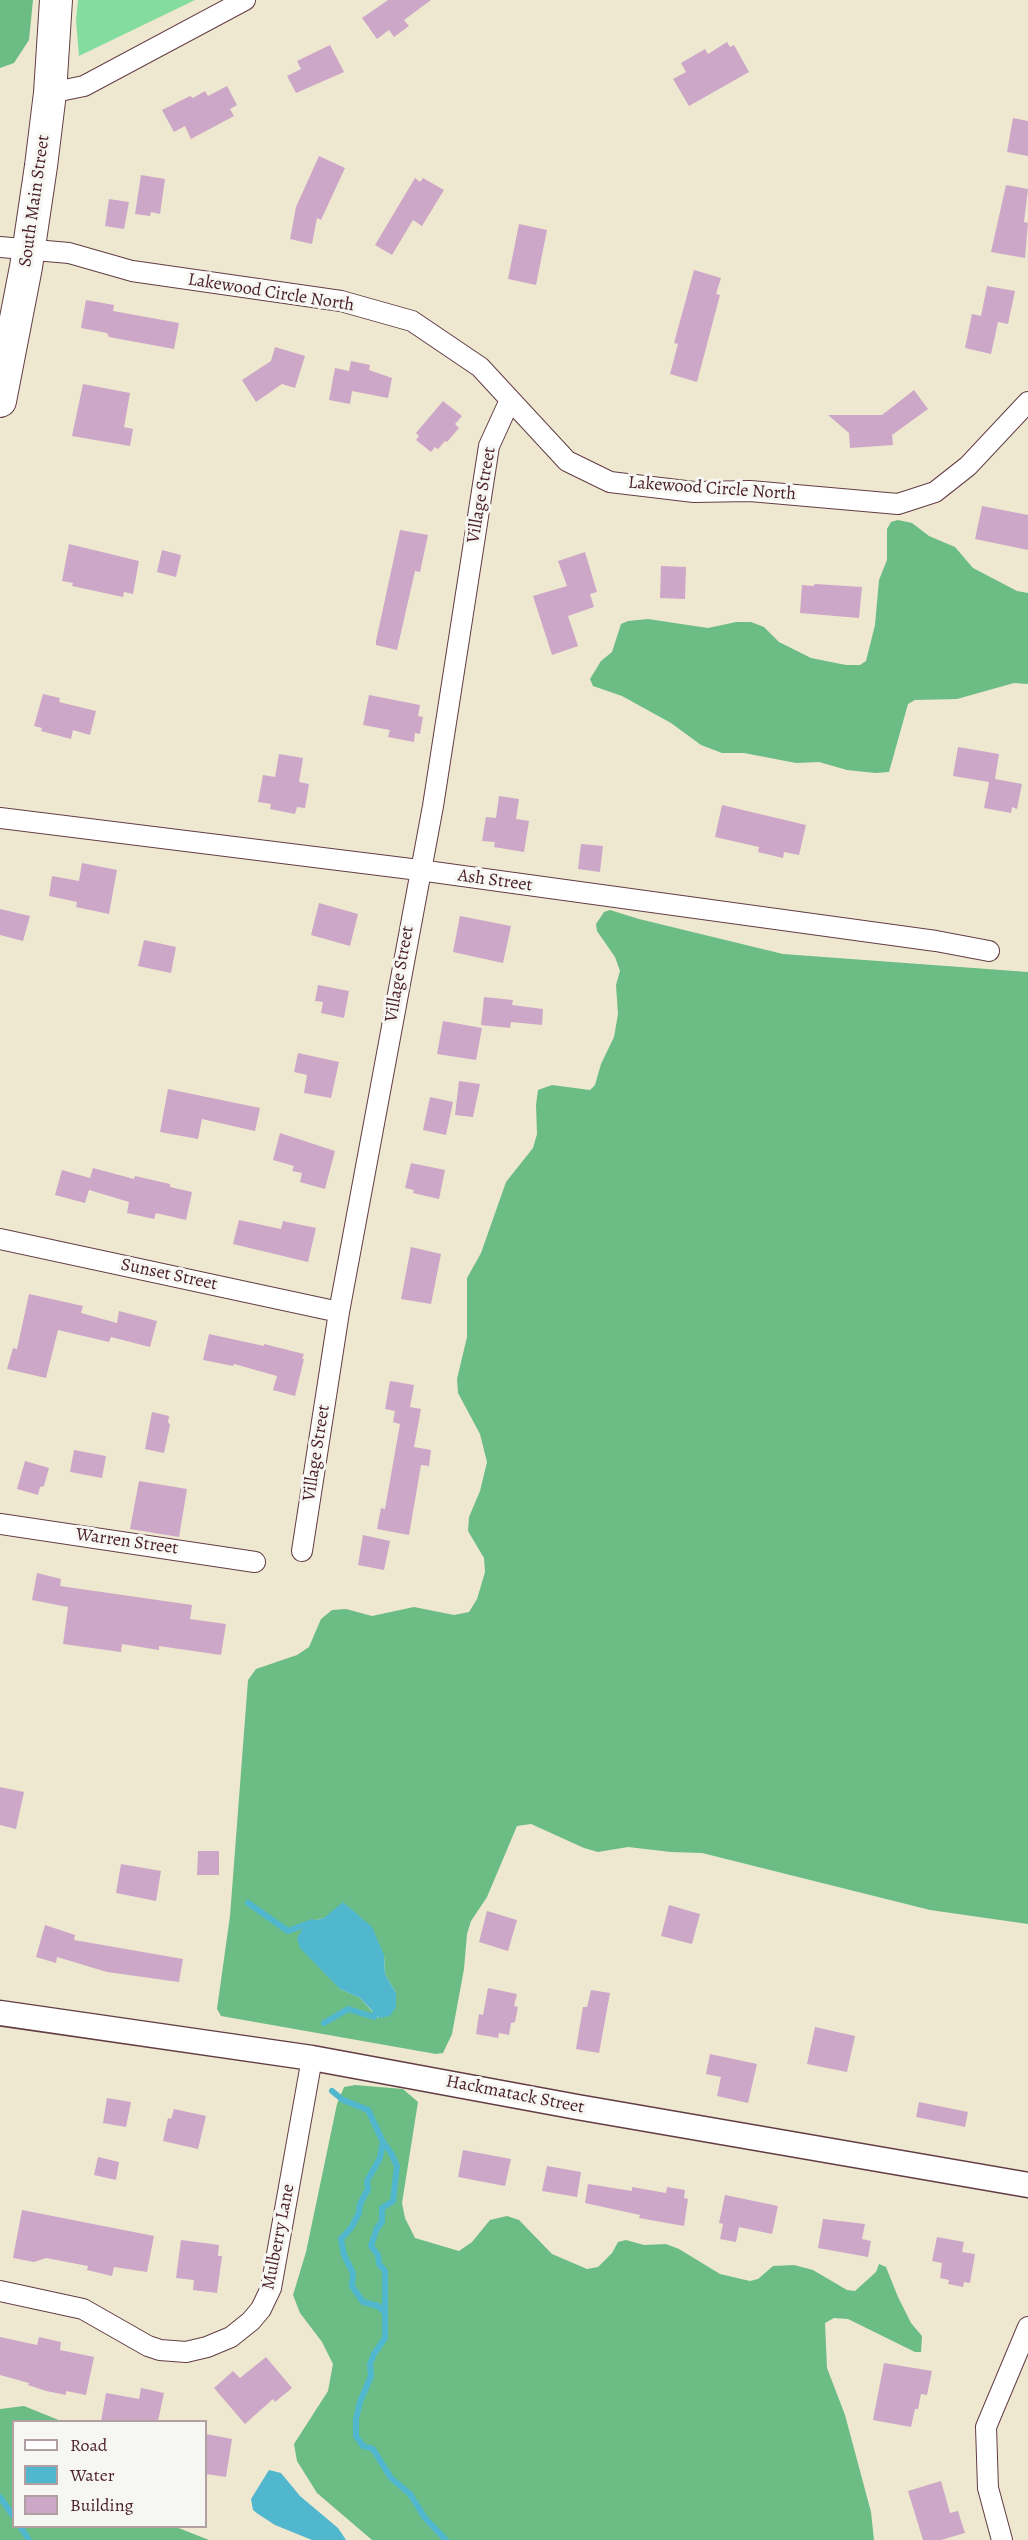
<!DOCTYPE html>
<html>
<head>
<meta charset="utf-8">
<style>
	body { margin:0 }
	#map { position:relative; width:1028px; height:2540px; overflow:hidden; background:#eee8d0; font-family:Alegreya,serif }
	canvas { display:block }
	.legend { position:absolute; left:12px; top:2420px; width:195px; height:108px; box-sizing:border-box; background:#f6f6f2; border:2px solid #b1a0a2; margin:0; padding:8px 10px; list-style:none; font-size:18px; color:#4a1f2b }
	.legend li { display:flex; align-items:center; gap:12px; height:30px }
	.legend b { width:30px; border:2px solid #b1a0a2 }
</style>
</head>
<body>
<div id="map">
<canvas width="1028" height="2540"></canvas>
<ul class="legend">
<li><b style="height:8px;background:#fff"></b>Road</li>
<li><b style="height:16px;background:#51b7cf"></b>Water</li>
<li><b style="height:16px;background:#cda7c7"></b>Building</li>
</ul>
</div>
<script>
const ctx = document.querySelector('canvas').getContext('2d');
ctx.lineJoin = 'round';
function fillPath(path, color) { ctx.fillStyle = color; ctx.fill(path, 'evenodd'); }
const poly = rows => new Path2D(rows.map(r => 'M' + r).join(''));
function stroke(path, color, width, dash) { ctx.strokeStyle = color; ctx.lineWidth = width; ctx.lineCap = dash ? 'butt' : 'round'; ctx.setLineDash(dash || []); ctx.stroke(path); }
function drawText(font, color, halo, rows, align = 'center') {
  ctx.font = font + ' Alegreya,serif'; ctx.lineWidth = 6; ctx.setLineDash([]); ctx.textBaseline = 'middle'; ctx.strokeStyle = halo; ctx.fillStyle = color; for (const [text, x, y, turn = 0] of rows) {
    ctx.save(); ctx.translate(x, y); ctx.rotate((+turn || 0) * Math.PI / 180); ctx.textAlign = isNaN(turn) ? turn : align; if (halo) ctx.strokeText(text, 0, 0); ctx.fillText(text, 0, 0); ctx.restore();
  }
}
const green = poly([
	[78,0,195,0,79,56,76,20]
]);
const forest = poly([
	[0,0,33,0,29,40,14,63,0,68],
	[898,520,912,523,929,536,955,547,973,568,1017,591,1028,593,1028,684,1014,683,957,699,915,700,908,704,889,772,875,773,847,770,819,762,796,763,744,753,722,753,701,745,671,723,622,696,593,686,590,679,601,661,612,652,621,624,628,621,648,619,708,628,736,622,751,622,764,627,779,642,811,658,846,665,860,665,866,661,875,625,879,580,887,560,887,529,891,522],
	[610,910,639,919,783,954,1028,972,1028,1924,930,1910,702,1853,671,1852,628,1847,598,1852,584,1848,531,1824,517,1826,487,1897,471,1921,467,1934,464,1969,452,2034,443,2053,436,2054,221,2016,217,2009,230,1916,248,1680,256,1669,297,1655,309,1647,321,1619,332,1610,346,1609,372,1616,414,1607,454,1615,469,1612,477,1599,485,1572,484,1558,468,1531,469,1517,480,1491,487,1462,480,1434,458,1393,457,1379,467,1337,467,1278,481,1253,506,1182,533,1148,537,1134,536,1105,538,1090,552,1085,590,1090,595,1085,601,1064,614,1037,618,1014,616,985,620,971,615,957,597,931,596,924,604,912],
	[324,1918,384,1955,385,1974,396,1993,378,2018,360,1998,340,1989,307,1922],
	[355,2085,403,2089,418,2102,402,2203,405,2218,415,2238,459,2251,472,2242,490,2220,507,2216,519,2220,552,2254,587,2269,598,2267,612,2253,618,2242,626,2240,644,2245,666,2244,679,2249,720,2274,750,2281,758,2279,773,2266,794,2265,813,2270,847,2290,855,2291,876,2272,879,2264,886,2267,898,2297,911,2323,922,2336,921,2352,915,2352,848,2319,834,2318,825,2323,827,2368,845,2415,871,2512,874,2540,372,2540,317,2493,297,2461,294,2444,328,2391,333,2364,322,2342,300,2313,293,2295,306,2252,337,2104,344,2087],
	[24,2406,61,2421,14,2422,14,2526,176,2527,209,2540,0,2540,0,2409]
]);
const water = poly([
	[343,1902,372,1927,384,1955,385,1974,396,1993,396,2007,390,2016,379,2018,360,1998,340,1989,300,1948,297,1938,307,1922,324,1918],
	[269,2470,281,2473,300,2496,338,2528,346,2540,312,2540,275,2525,258,2514,253,2510,251,2499]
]);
const stream = poly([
	[248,1903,288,1931,312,1922],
	[324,2023,348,2009,374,2017,377,2008],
	[332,2091,343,2100,368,2110,383,2142,380,2158,367,2181,368,2189,360,2204,359,2213,351,2228,341,2239,344,2255,353,2273,352,2286,363,2302,378,2306,385,2313,385,2338,374,2354,370,2364,371,2376,360,2402,356,2419,356,2436,363,2446,373,2449,391,2478,410,2494,425,2518,446,2540],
	[383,2142,391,2153,397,2166,393,2201,382,2208,382,2222,377,2228,371,2246,378,2255,379,2264,385,2271,385,2313],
	[0,2497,14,2517],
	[20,2526,29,2540]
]);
const building = poly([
	[388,0,431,0,404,20,409,26,394,37,389,30,377,39,362,18],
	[727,42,730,47,734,45,749,72,689,106,673,79,686,72,681,63,705,49,708,54],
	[330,45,344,72,296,93,287,76,301,69,297,61],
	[227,86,237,105,230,109,234,116,191,139,185,126,174,132,162,110,190,96,193,98,205,91,208,96],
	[1013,118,1028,121,1028,156,1007,152],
	[319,156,345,168,321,220,317,218,312,244,290,239,296,207],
	[141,175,165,179,160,214,151,212,150,216,135,214],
	[415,178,420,182,423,178,444,190,422,226,413,220,392,255,375,245],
	[1006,185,1028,189,1024,222,1028,223,1025,258,991,252],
	[109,199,129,202,124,229,105,226],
	[519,224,547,230,536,285,508,279],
	[694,270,721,278,716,294,720,295,697,382,670,374,678,344,674,343],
	[987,286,1015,291,1008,324,998,322,991,354,965,348,972,314,981,316],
	[86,300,114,305,113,311,179,323,174,349,109,337,107,333,81,328],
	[275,347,305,356,295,388,282,384,256,402,242,380,271,361],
	[351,361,370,365,369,370,392,378,388,398,352,391,350,404,329,400,335,368,349,371],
	[83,384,130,393,124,427,133,429,130,446,72,436],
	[914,390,928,409,892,435,893,445,850,448,849,433,828,415,882,415],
	[443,401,462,416,455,424,459,428,447,442,445,441,438,449,435,447,431,452,416,440,419,436,416,433],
	[982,506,1028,515,1028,550,975,539],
	[400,530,428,535,420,572,415,571,397,650,376,645,376,641],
	[69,544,139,561,133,594,124,592,123,597,72,586,73,583,62,581],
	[162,550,181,555,176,577,157,572],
	[585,552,597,592,590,594,594,607,568,616,578,646,552,655,533,596,567,586,558,561],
	[661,566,686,567,685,599,660,598],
	[815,584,862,587,859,618,800,613,802,585,813,586],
	[43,694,60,698,59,702,96,711,90,735,73,730,71,739,41,731,42,728,34,726],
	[369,695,420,705,418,716,423,717,420,734,415,733,414,742,388,737,390,730,363,725],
	[958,747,999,754,995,779,1022,784,1017,809,1012,807,1011,813,984,808,989,782,953,776],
	[279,754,303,758,299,782,309,784,305,808,297,807,295,814,270,809,271,804,258,802,263,775,275,777],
	[499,796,519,799,516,819,529,821,524,852,494,847,495,842,482,841,486,817,496,818],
	[722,805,806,825,799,855,784,852,783,858,758,852,759,847,715,837],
	[581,844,603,846,600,872,578,869],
	[82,863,117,870,109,914,76,907,77,902,49,896,52,876,79,881],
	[319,903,358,914,350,946,311,935],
	[0,909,30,916,23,941,0,935],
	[460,916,511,926,503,963,453,952],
	[144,940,176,947,171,973,138,966],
	[318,985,349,991,344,1018,321,1013,323,1002,315,1001],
	[484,997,513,1000,512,1005,543,1009,542,1025,511,1022,510,1028,481,1025],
	[443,1021,482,1028,476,1060,437,1054],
	[298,1053,339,1062,331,1098,304,1093,307,1075,294,1072],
	[459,1081,480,1084,473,1117,455,1115],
	[168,1089,260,1108,255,1131,202,1119,198,1139,160,1132],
	[430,1097,453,1102,446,1135,423,1130],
	[280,1133,335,1151,325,1189,300,1182,302,1173,292,1171,294,1166,273,1160],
	[411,1163,445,1170,439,1199,413,1193,414,1190,405,1188],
	[93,1168,134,1179,135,1176,170,1184,170,1187,192,1192,186,1220,156,1213,154,1219,127,1213,129,1202,89,1190,85,1203,55,1195,62,1170,90,1178],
	[239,1220,281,1229,283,1221,316,1228,308,1262,233,1244],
	[411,1247,441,1254,431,1304,401,1299],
	[29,1294,83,1306,81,1313,117,1323,119,1311,157,1321,150,1347,111,1337,109,1342,58,1330,46,1378,7,1369,13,1348,17,1349],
	[209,1334,264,1346,264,1344,304,1354,302,1359,304,1359,295,1396,273,1390,277,1376,234,1364,233,1366,203,1360],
	[390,1381,414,1385,410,1407,421,1409,414,1447,431,1450,429,1466,421,1465,409,1535,377,1529,381,1508,385,1509,400,1424,393,1422,395,1411,385,1409],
	[152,1412,169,1416,168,1422,170,1425,164,1453,145,1449],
	[74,1450,106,1456,102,1478,70,1472],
	[25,1461,49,1468,44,1486,40,1487,38,1495,17,1489],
	[139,1481,187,1489,179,1537,130,1529],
	[363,1535,390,1541,384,1570,358,1565],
	[37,1573,61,1579,60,1586,192,1605,190,1619,226,1624,221,1655,159,1646,159,1650,122,1644,121,1652,63,1644,68,1607,32,1600],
	[0,1787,24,1792,16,1829,0,1825],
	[198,1851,219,1851,219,1875,197,1875],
	[121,1864,161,1871,156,1901,116,1893],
	[669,1905,700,1914,692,1944,661,1936],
	[487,1911,517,1920,508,1951,479,1942],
	[45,1925,75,1935,74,1940,183,1959,179,1982,107,1972,57,1957,56,1963,36,1957],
	[488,1988,517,1994,514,2006,518,2007,515,2022,511,2023,509,2035,499,2033,498,2038,476,2034,479,2014,483,2015],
	[591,1990,610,1993,599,2053,576,2049,583,2007,587,2007],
	[815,2027,855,2036,847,2072,807,2064],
	[710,2054,757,2064,748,2103,717,2096,721,2077,706,2074],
	[107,2098,131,2102,126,2127,103,2123],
	[919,2102,968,2112,965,2127,916,2117],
	[174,2109,206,2116,198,2149,163,2141,168,2118,171,2119],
	[463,2150,511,2159,505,2186,458,2177],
	[98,2157,119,2162,116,2180,94,2175],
	[547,2166,581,2172,577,2197,542,2191],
	[588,2184,632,2191,632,2187,666,2193,667,2187,685,2190,684,2198,688,2199,684,2226,639,2218,640,2215,585,2203],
	[725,2195,778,2206,772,2234,739,2227,736,2242,720,2239,723,2224,719,2223],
	[22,2210,154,2236,147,2272,114,2267,112,2276,87,2270,88,2266,46,2258,34,2262,13,2258],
	[823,2219,865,2224,862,2239,871,2241,868,2257,818,2248],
	[937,2237,964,2242,962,2252,975,2254,970,2283,964,2282,963,2287,948,2284,949,2280,940,2278,942,2263,932,2261],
	[181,2240,219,2245,218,2256,222,2256,217,2293,193,2290,194,2280,176,2278],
	[0,2337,37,2345,39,2337,61,2342,60,2350,94,2357,86,2395,66,2391,66,2395,46,2391,28,2385,29,2383,0,2375],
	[266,2357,292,2388,275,2402,273,2399,245,2424,214,2388,233,2371,240,2378],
	[884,2363,932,2371,927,2395,921,2394,918,2409,915,2409,911,2427,873,2420],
	[141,2388,164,2393,158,2421,101,2421,106,2393,139,2399],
	[206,2434,232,2439,226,2477,206,2474],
	[941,2481,950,2513,958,2511,965,2533,941,2540,923,2540,908,2491]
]);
const minor = poly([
	[50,93,84,86,245,0],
	[0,247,69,253,132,271,341,301,412,321,480,367,567,461,610,482,694,492,750,491,898,504,935,492,968,466,1028,402],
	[0,818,419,870,936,941,989,951],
	[0,1239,339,1312],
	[0,1524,255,1562],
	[302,1551,339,1312,433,806,489,446,510,400],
	[0,2291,83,2309,148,2346,160,2350,186,2352,207,2347,231,2337,251,2321,261,2309,271,2288,312,2058],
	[1002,2540,988,2488,986,2427,1028,2327]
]);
const tertiary = poly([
	[0,2013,312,2058,577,2107,1028,2185]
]);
const primary = poly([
	[0,401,26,267,41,166,50,93,56,0]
]);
const streetNames = [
	["South Main Street",35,201,-82],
	["Lakewood Circle North",271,293,9],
	["Lakewood Circle North",712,489,4],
	["Village Street",482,495,-80],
	["Ash Street",495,881,8],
	["Village Street",400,974,-80],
	["Sunset Street",169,1275,12],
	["Village Street",317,1453,-81],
	["Warren Street",127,1542,8],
	["Hackmatack Street",515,2095,11],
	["Mulberry Lane",279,2237,-79]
];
fillPath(green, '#85dc9f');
fillPath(forest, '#6cbc86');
fillPath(water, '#51b7cf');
stroke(stream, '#51b7cf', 6);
fillPath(building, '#cda7c7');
stroke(minor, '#633d44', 22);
stroke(tertiary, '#633d44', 27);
stroke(primary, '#633d44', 34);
stroke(minor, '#fff', 20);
stroke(tertiary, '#fff', 24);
stroke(primary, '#fff', 32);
drawText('18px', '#4a1f2b', '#f6f6f2', streetNames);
</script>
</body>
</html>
